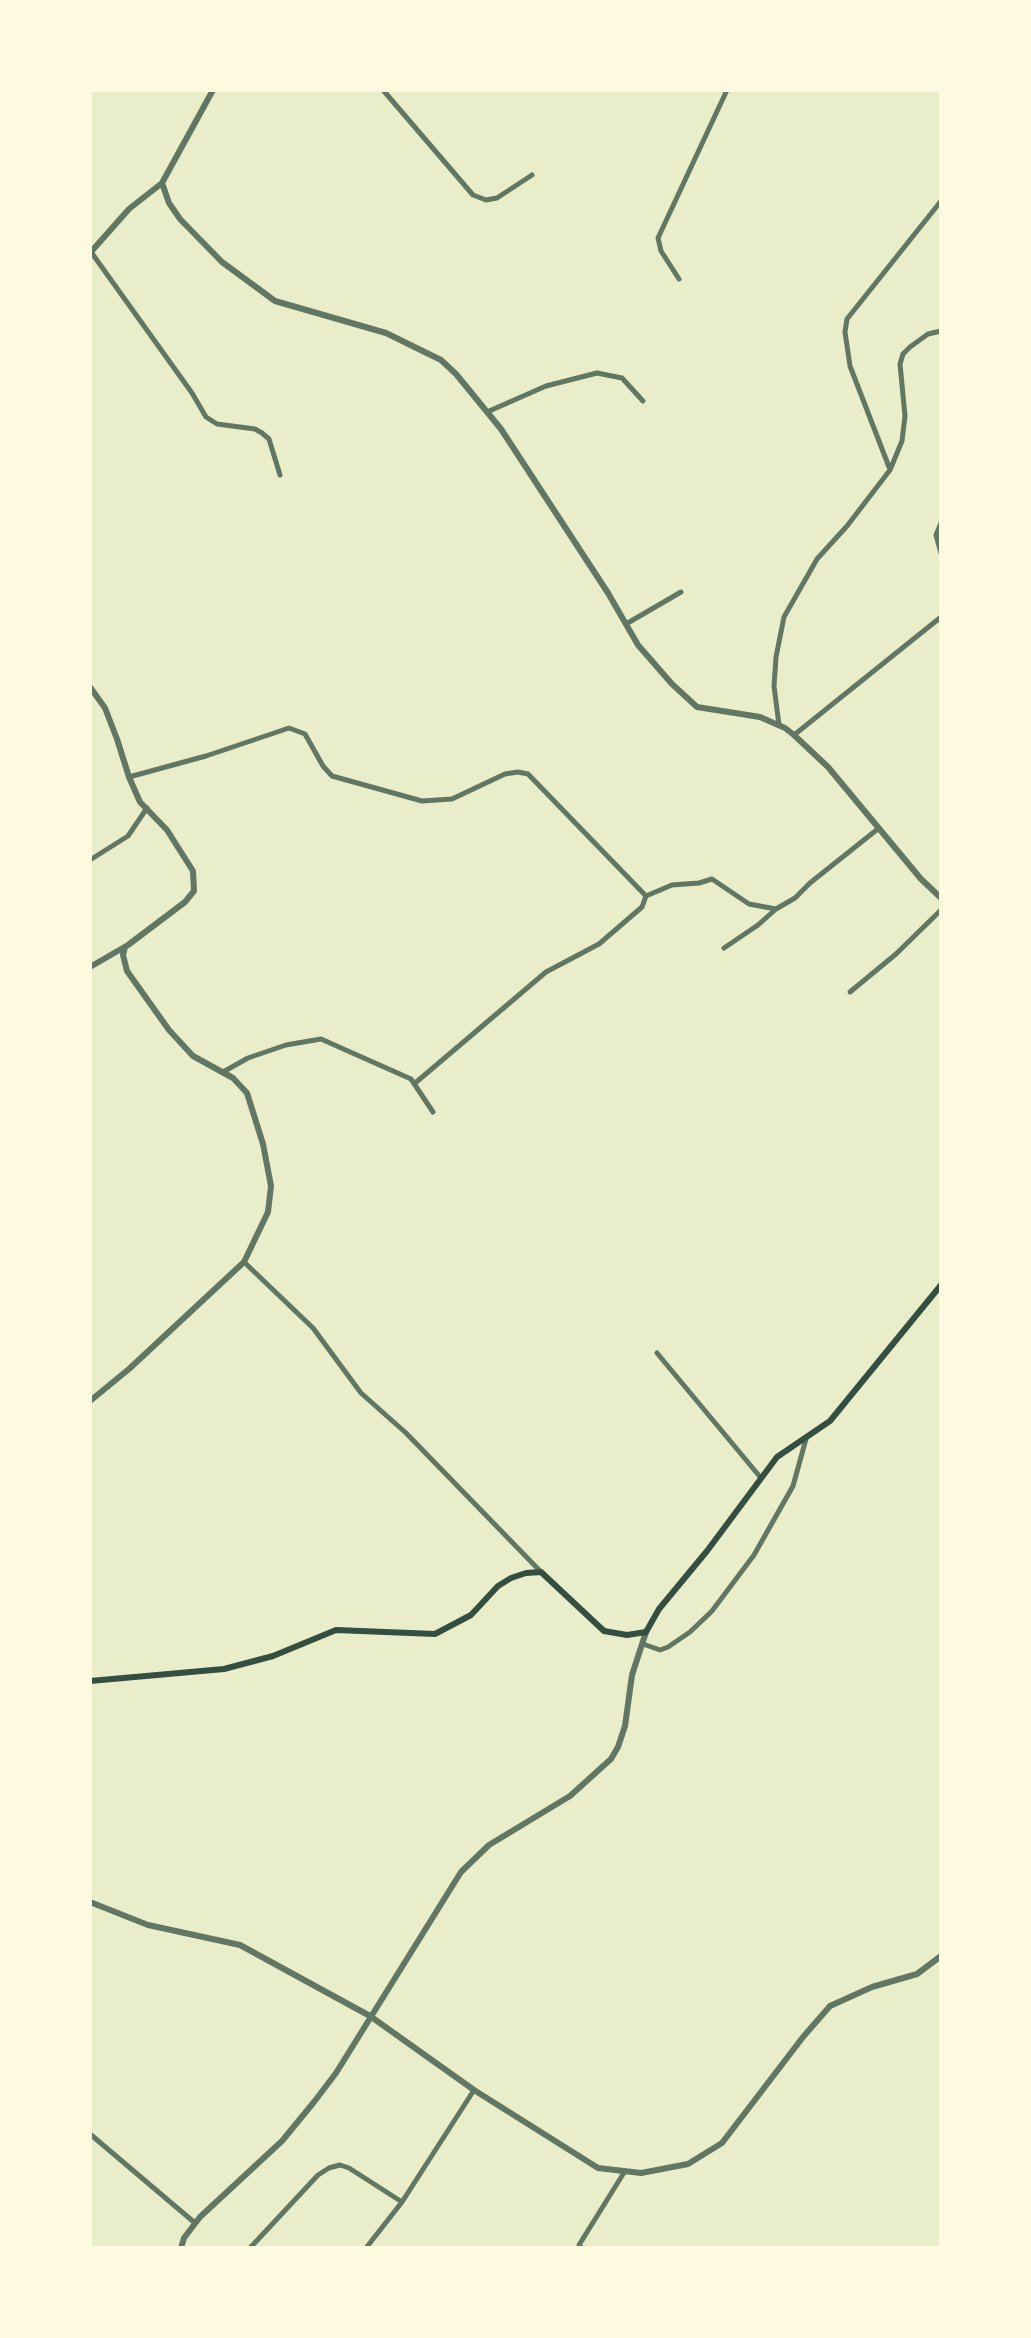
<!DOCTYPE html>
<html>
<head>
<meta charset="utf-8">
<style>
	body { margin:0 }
	#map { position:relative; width:1031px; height:2338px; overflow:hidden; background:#e9edc9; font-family:"Noto Sans",sans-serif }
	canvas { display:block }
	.frame { position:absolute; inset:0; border:92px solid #fefae0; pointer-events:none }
</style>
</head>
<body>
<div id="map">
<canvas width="1031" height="2338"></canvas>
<div class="frame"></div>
</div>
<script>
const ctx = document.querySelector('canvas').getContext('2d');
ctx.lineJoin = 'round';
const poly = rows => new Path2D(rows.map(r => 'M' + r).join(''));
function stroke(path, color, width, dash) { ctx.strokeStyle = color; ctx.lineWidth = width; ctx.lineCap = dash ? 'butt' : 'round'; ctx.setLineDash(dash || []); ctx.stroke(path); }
const minor = poly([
	[383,90,473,195,486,200,497,198,532,175],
	[91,252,192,393,206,417,217,424,255,429,262,433,269,439,280,475],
	[679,279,661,251,658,238,727,90],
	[487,412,546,386,597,373,622,378,643,401],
	[889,467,850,366,845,332,847,319,941,201],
	[941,523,936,535,941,553],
	[626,624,681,592],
	[779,725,774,686,776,657,784,617,817,559,847,526,890,470,902,441,905,416,900,364,903,354,910,347,928,334,941,331],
	[794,735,941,617],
	[129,777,206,756,289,728,305,734,323,766,332,776,422,801,452,799,505,774,518,772,528,774,646,896],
	[90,860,128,836,147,808],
	[724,948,758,925,776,909],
	[850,992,896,954,941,910],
	[223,1072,248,1058,286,1045,321,1039,411,1079,433,1112],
	[414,1084,546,972,599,944,642,907,646,896,672,885,699,883,712,879,749,904,776,909,795,898,810,883,879,828],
	[244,1262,313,1328,361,1393,406,1433,541,1572],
	[657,1353,761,1478],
	[643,1644,660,1650,668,1647,690,1632,712,1611,754,1555,793,1486,806,1439],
	[90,2134,195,2223],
	[250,2248,318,2175,329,2168,340,2165,349,2168,402,2202],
	[366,2248,402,2202,474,2090],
	[582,2248,579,2245,625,2171]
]);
const tertiary = poly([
	[213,90,162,183,169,203,180,219,222,262,275,301,386,333,441,360,456,374,501,429,608,593,638,645,672,684,697,707,760,717,785,728,794,735,828,767,921,879,941,898],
	[90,253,129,209,162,183],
	[90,687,105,708,117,739,129,777,140,802,167,830,193,871,194,891,185,902,128,945,90,967],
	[90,1401,129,1369,244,1262,268,1212,271,1186,263,1144,247,1093,233,1078,193,1056,169,1030,127,971,123,955,125,947],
	[90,1902,148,1925,240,1945,370,2016,474,2090,598,2168,641,2173,688,2164,722,2143,803,2037,830,2006,872,1987,917,1974,941,1956],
	[181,2248,184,2238,200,2217,282,2141,314,2102,336,2073,461,1872,489,1845,570,1796,611,1759,618,1747,625,1726,632,1675,646,1632]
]);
const secondary = poly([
	[90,1681,224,1669,273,1656,336,1630,435,1634,471,1615,498,1586,511,1578,526,1573,541,1572,604,1631,627,1635,646,1632,659,1609,707,1551,777,1457,830,1421,941,1285]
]);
stroke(minor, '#617663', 5);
stroke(tertiary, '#617663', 6);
stroke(secondary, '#344e41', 6);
</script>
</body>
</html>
